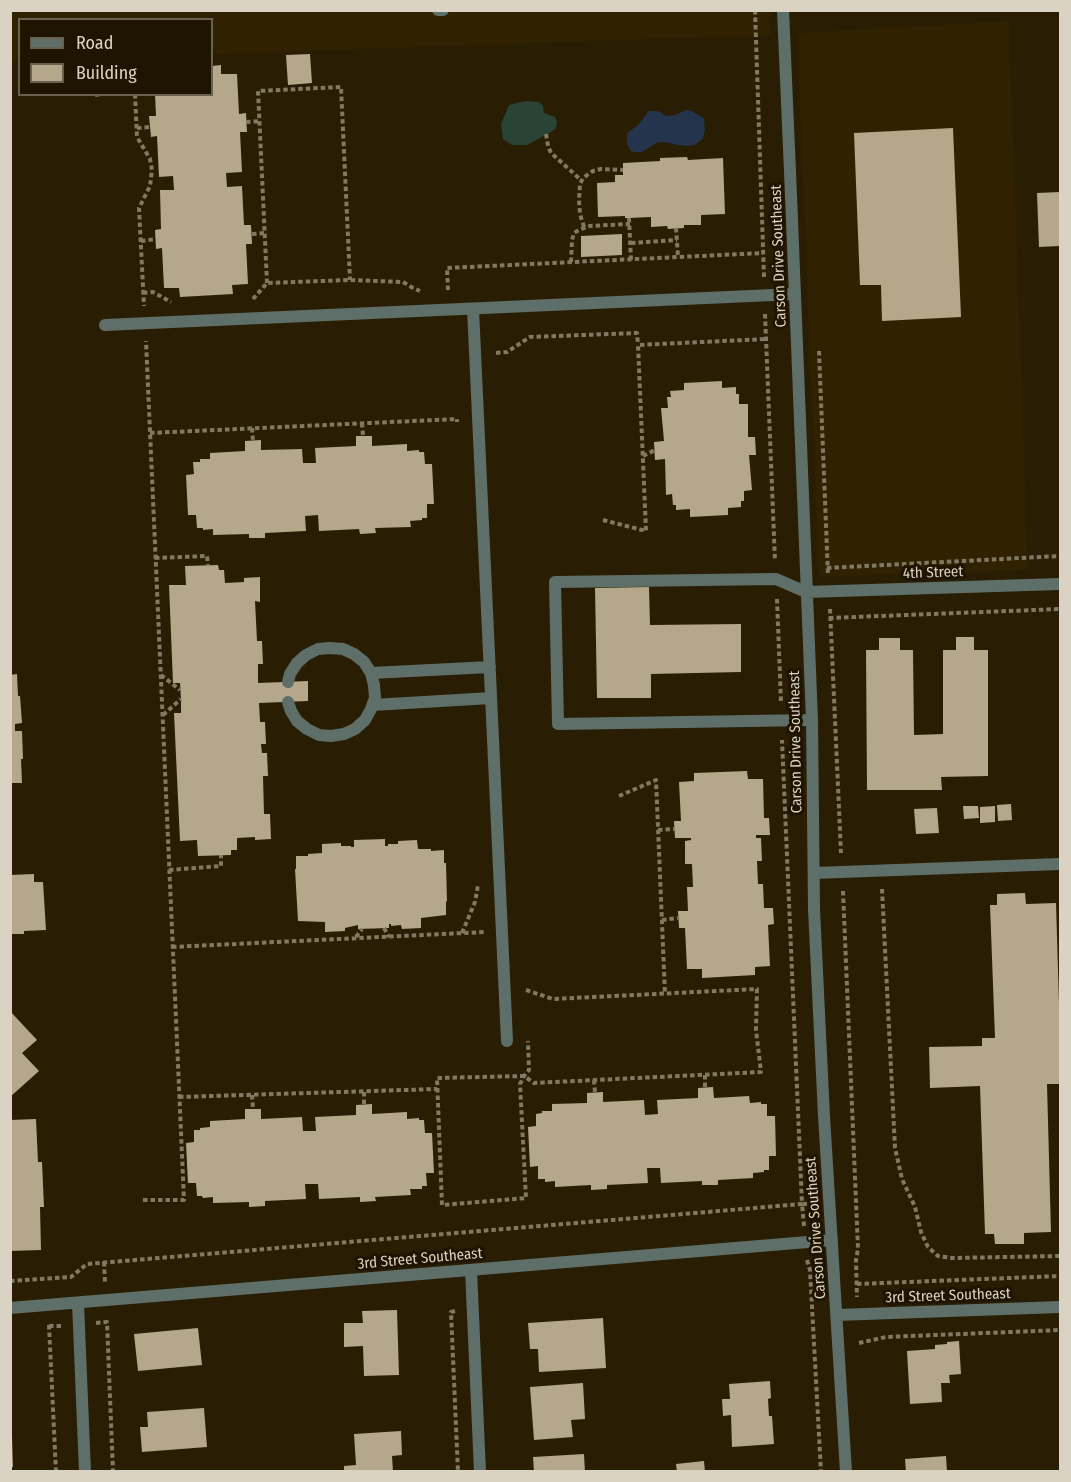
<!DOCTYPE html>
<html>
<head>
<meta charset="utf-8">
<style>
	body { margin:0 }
	#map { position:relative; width:1071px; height:1482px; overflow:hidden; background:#291d03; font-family:"Fira Sans Condensed",sans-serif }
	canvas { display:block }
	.frame { position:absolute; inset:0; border:12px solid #dad3c3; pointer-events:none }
	.legend { position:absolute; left:18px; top:18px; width:195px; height:78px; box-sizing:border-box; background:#1f1400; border:2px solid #6a604e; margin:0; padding:8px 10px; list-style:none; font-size:18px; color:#dad3c3 }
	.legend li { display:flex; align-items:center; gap:12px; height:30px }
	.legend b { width:30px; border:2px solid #6a604e }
</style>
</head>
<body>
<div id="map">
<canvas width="1071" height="1482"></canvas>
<div class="frame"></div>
<ul class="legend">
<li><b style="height:8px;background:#5e6e68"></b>Road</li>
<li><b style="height:16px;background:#b5a789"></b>Building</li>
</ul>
</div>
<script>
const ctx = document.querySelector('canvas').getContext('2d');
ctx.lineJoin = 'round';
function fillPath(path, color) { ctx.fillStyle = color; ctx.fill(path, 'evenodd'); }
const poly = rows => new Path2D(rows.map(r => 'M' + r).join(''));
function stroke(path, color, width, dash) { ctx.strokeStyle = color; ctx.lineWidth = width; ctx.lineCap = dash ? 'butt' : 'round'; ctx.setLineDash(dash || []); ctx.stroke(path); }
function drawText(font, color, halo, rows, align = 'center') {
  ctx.font = font + ' "Fira Sans Condensed",sans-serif'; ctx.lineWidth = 6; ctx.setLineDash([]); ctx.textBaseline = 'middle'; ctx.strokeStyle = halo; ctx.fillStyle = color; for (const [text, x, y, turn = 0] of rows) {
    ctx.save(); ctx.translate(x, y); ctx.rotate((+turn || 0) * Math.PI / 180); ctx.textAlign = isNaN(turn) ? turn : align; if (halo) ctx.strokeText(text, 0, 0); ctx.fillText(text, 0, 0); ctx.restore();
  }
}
const built = poly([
	[770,10,771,35,212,54,212,20,20,20,19,60,11,61,10,11],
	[1009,21,1028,570,819,577,797,33]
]);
const green = poly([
	[526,101,539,102,543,106,544,113,555,117,557,122,556,128,551,132,527,145,512,145,503,139,501,124,509,105]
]);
const water = poly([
	[686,110,691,111,704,118,705,130,703,138,699,142,694,145,687,146,677,145,665,142,658,142,642,152,634,152,630,150,627,143,627,133,638,125,649,111,658,111,666,116,675,115]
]);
const building = poly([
	[310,54,312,83,288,85,286,55],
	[221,65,221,74,237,74,239,114,246,113,247,132,240,132,242,172,226,173,227,187,242,186,244,225,251,225,252,244,246,244,248,284,232,285,233,294,180,297,179,288,164,288,162,248,156,249,155,230,161,229,160,190,174,190,173,176,159,177,157,136,151,137,149,116,156,116,155,94,212,94,212,66],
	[953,128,961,317,882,321,881,285,860,285,854,133],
	[687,157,688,160,723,158,725,214,701,215,701,225,684,225,684,228,668,229,667,226,651,227,651,217,629,218,625,218,625,216,598,217,597,183,615,182,615,175,623,175,623,163,660,161,660,158],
	[1060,192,1060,246,1039,247,1037,193],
	[622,234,622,255,581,257,581,236],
	[722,381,722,388,736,387,736,394,739,394,739,404,748,404,748,437,755,437,756,455,749,455,752,490,744,491,744,501,741,501,741,507,728,508,728,515,690,517,690,509,676,510,676,505,673,505,672,494,666,495,665,459,655,460,654,442,664,441,661,408,668,408,667,397,671,397,670,391,684,390,684,383],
	[356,436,372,436,372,446,407,444,407,451,419,450,419,452,424,452,425,464,432,464,434,504,427,504,427,518,422,518,422,520,410,521,411,527,375,528,376,533,360,534,359,529,319,531,318,515,305,516,306,531,265,533,265,538,249,538,249,534,213,535,213,529,203,530,203,528,197,528,196,515,188,515,186,475,194,474,193,462,200,462,200,459,210,459,210,453,245,451,245,441,261,440,261,450,302,449,303,463,316,463,315,448,356,446],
	[218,565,219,570,224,570,225,583,244,582,244,578,260,577,260,602,255,601,257,641,262,641,263,664,258,664,258,683,308,681,308,701,259,703,260,722,265,722,266,744,261,744,262,753,267,753,268,776,263,776,264,814,270,814,271,839,255,840,255,837,237,838,237,850,231,850,231,855,198,856,197,840,180,841,174,713,181,713,181,699,180,683,173,683,169,585,186,585,185,566],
	[649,587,650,625,741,624,741,672,651,674,651,698,597,698,595,588],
	[956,637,974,637,974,650,988,650,988,776,941,777,942,790,867,790,866,650,879,650,879,638,900,638,900,650,913,650,914,735,943,734,943,650,956,650],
	[17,674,18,696,20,696,22,723,15,724,15,731,22,731,23,759,21,759,22,783,10,783,10,675],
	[747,771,748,779,763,779,764,818,769,818,770,835,756,835,756,838,761,838,762,861,757,861,758,884,763,884,764,908,773,908,774,924,768,925,770,966,755,967,755,975,702,978,702,969,687,969,685,928,679,928,678,911,688,911,687,887,693,887,692,864,685,864,685,841,691,840,691,838,675,838,674,821,681,821,679,782,694,781,694,773],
	[1011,804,1012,820,998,821,997,805],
	[963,806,978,806,979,818,964,819],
	[995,806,995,822,980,823,980,807],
	[937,808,939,833,916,834,914,809],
	[385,839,385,846,388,846,388,844,398,844,398,841,417,840,418,849,431,849,431,851,444,850,444,863,446,863,447,901,446,902,446,915,421,918,421,928,402,929,401,925,391,926,391,924,389,924,389,928,358,929,358,925,345,928,345,931,325,932,325,922,298,921,295,869,296,869,296,856,308,856,308,854,322,853,322,844,341,843,341,846,351,846,351,847,354,847,354,840],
	[34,874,34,882,43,882,46,930,24,931,24,934,10,934,10,875],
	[1025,893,1026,904,1056,903,1060,1036,1060,1084,1047,1084,1051,1232,1024,1233,1024,1244,995,1244,994,1234,985,1234,980,1086,930,1088,929,1047,982,1046,982,1038,995,1038,990,905,997,905,997,894],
	[10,1011,37,1040,22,1053,39,1071,10,1097],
	[713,1087,714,1098,749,1096,750,1103,761,1102,761,1104,767,1104,767,1116,775,1116,776,1156,769,1156,769,1170,764,1170,764,1172,753,1173,753,1178,718,1180,718,1185,702,1185,702,1181,661,1183,660,1168,647,1168,648,1183,607,1185,607,1189,591,1190,591,1185,555,1187,555,1181,545,1182,545,1179,538,1179,538,1166,530,1167,528,1127,536,1126,536,1114,542,1113,542,1111,552,1111,552,1104,587,1103,587,1093,603,1092,603,1102,644,1100,645,1115,658,1114,657,1100,698,1098,698,1088],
	[372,1104,372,1114,407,1112,407,1119,419,1118,419,1120,424,1120,425,1133,432,1133,434,1173,426,1173,427,1186,422,1186,422,1189,410,1189,411,1195,375,1197,376,1201,360,1202,360,1197,319,1199,318,1184,305,1184,306,1199,265,1201,265,1206,249,1207,249,1202,213,1203,213,1197,203,1198,202,1196,197,1196,196,1183,188,1183,186,1143,194,1142,194,1130,200,1130,200,1128,210,1127,210,1121,245,1119,245,1109,261,1109,261,1119,302,1117,303,1131,316,1131,315,1117,356,1115,356,1105],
	[36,1119,38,1162,42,1162,44,1207,40,1207,41,1250,10,1251,10,1120],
	[397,1310,399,1375,364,1376,363,1346,344,1347,344,1323,363,1323,362,1311],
	[603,1318,606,1368,539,1372,538,1349,530,1349,528,1323],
	[198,1328,202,1365,138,1371,134,1334],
	[959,1341,961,1374,949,1375,950,1383,941,1383,942,1402,910,1404,907,1351,935,1349,935,1345,947,1344,947,1342],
	[770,1381,771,1398,768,1399,769,1416,772,1416,774,1444,732,1447,731,1415,723,1416,722,1399,730,1399,729,1384],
	[583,1383,585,1419,571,1420,573,1437,534,1440,530,1387],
	[204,1408,207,1447,142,1452,140,1427,148,1427,147,1412],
	[401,1431,402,1455,392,1456,393,1472,344,1472,344,1466,356,1465,354,1434],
	[10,1436,12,1436,13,1467,10,1468],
	[584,1454,585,1472,534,1472,533,1457],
	[946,1456,947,1472,906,1472,905,1459],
	[704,1461,705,1472,677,1472,676,1464]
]);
const path = poly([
	[755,10,764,277],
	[135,94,137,137,150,159,152,170,150,186,139,208,144,306],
	[95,95,101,94],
	[246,122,260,121],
	[137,128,150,127],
	[546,134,548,146,551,153,581,180],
	[629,218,631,260],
	[584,227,580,214,579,200,580,184,583,178,593,171,601,169,623,170],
	[676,228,678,257],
	[252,234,265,233],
	[141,241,156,239],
	[631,243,677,240],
	[571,262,572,240,574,233,579,230,590,226,630,224],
	[267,283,258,91,341,87,350,280],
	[448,290,447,268,763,253],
	[143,293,153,292,171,302],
	[253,299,267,283,350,280,403,282,413,288,420,291],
	[765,314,775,561],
	[819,351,828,575],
	[496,353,507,352,530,337,637,333,638,345],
	[362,423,363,436],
	[252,428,253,441],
	[150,433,457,419,457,422],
	[643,456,655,450],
	[603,520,646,531,638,345,766,339],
	[155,558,207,556,208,565],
	[827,568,1060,556],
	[777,599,781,702],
	[830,609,841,853],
	[829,618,1060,609],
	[161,675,180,690],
	[163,715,181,699],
	[619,796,656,780,665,994],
	[658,830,675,829],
	[169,870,221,866,221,855],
	[882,889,895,1148,902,1179,915,1207,921,1232,928,1247,938,1256,952,1258,1060,1256],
	[843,891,858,1249,856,1260,857,1297],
	[662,920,678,918],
	[384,928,389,937],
	[462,933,475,902,478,885],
	[356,937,362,929],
	[172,947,485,932],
	[526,990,553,999,757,989,756,1030,761,1072,534,1083,524,1076,437,1078,442,1205,526,1198,520,1084,524,1076,529,1070,528,1041],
	[705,1075,705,1088],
	[594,1080,595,1093],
	[364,1092,364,1104],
	[252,1095,253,1109],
	[179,1097,437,1089],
	[143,1200,184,1200,146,341],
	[804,1226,802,1204,812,1204],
	[807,1260,810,1270,821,1472],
	[104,1262,105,1282],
	[10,1281,71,1277,87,1264,802,1204,782,740],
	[857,1284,1060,1276],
	[455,1311,451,1312,458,1472],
	[96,1323,107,1322,113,1472],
	[49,1325,56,1472],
	[49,1326,61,1326],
	[859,1343,886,1337,1060,1330]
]);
const service = poly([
	[438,10,443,10],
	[473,309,507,1041],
	[105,325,795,294],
	[806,592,776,579,555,582,558,724,812,720],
	[371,673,490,667],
	[288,702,291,711,297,721,307,729,319,735,331,736,344,734,355,729,365,720,371,709,375,698,374,685,371,673,364,662,354,654,343,649,330,648,318,649,306,655,297,663,290,674,288,682],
	[373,705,491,698],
	[814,873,1060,864]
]);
const minor = poly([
	[783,10,791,195,812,720,814,909,824,1116,846,1472],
	[806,592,1060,584],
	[471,1270,480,1472],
	[78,1303,85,1472],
	[10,1308,832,1240],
	[837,1315,1060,1307]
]);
const streetNames = [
	["Carson Drive Southeast",779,256,-92],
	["4th Street",933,573,-2],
	["Carson Drive Southeast",796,742,-91],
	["Carson Drive Southeast",816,1228,-94],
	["3rd Street Southeast",420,1259,-5],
	["3rd Street Southeast",948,1296,-2]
];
fillPath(built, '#302200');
fillPath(green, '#294435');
fillPath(water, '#24344c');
fillPath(building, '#b5a789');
stroke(path, '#827964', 4, [4.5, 3]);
stroke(service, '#5e6e68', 12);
stroke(minor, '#5e6e68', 12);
drawText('15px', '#dad3c3', '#1f1400', streetNames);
</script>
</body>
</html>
